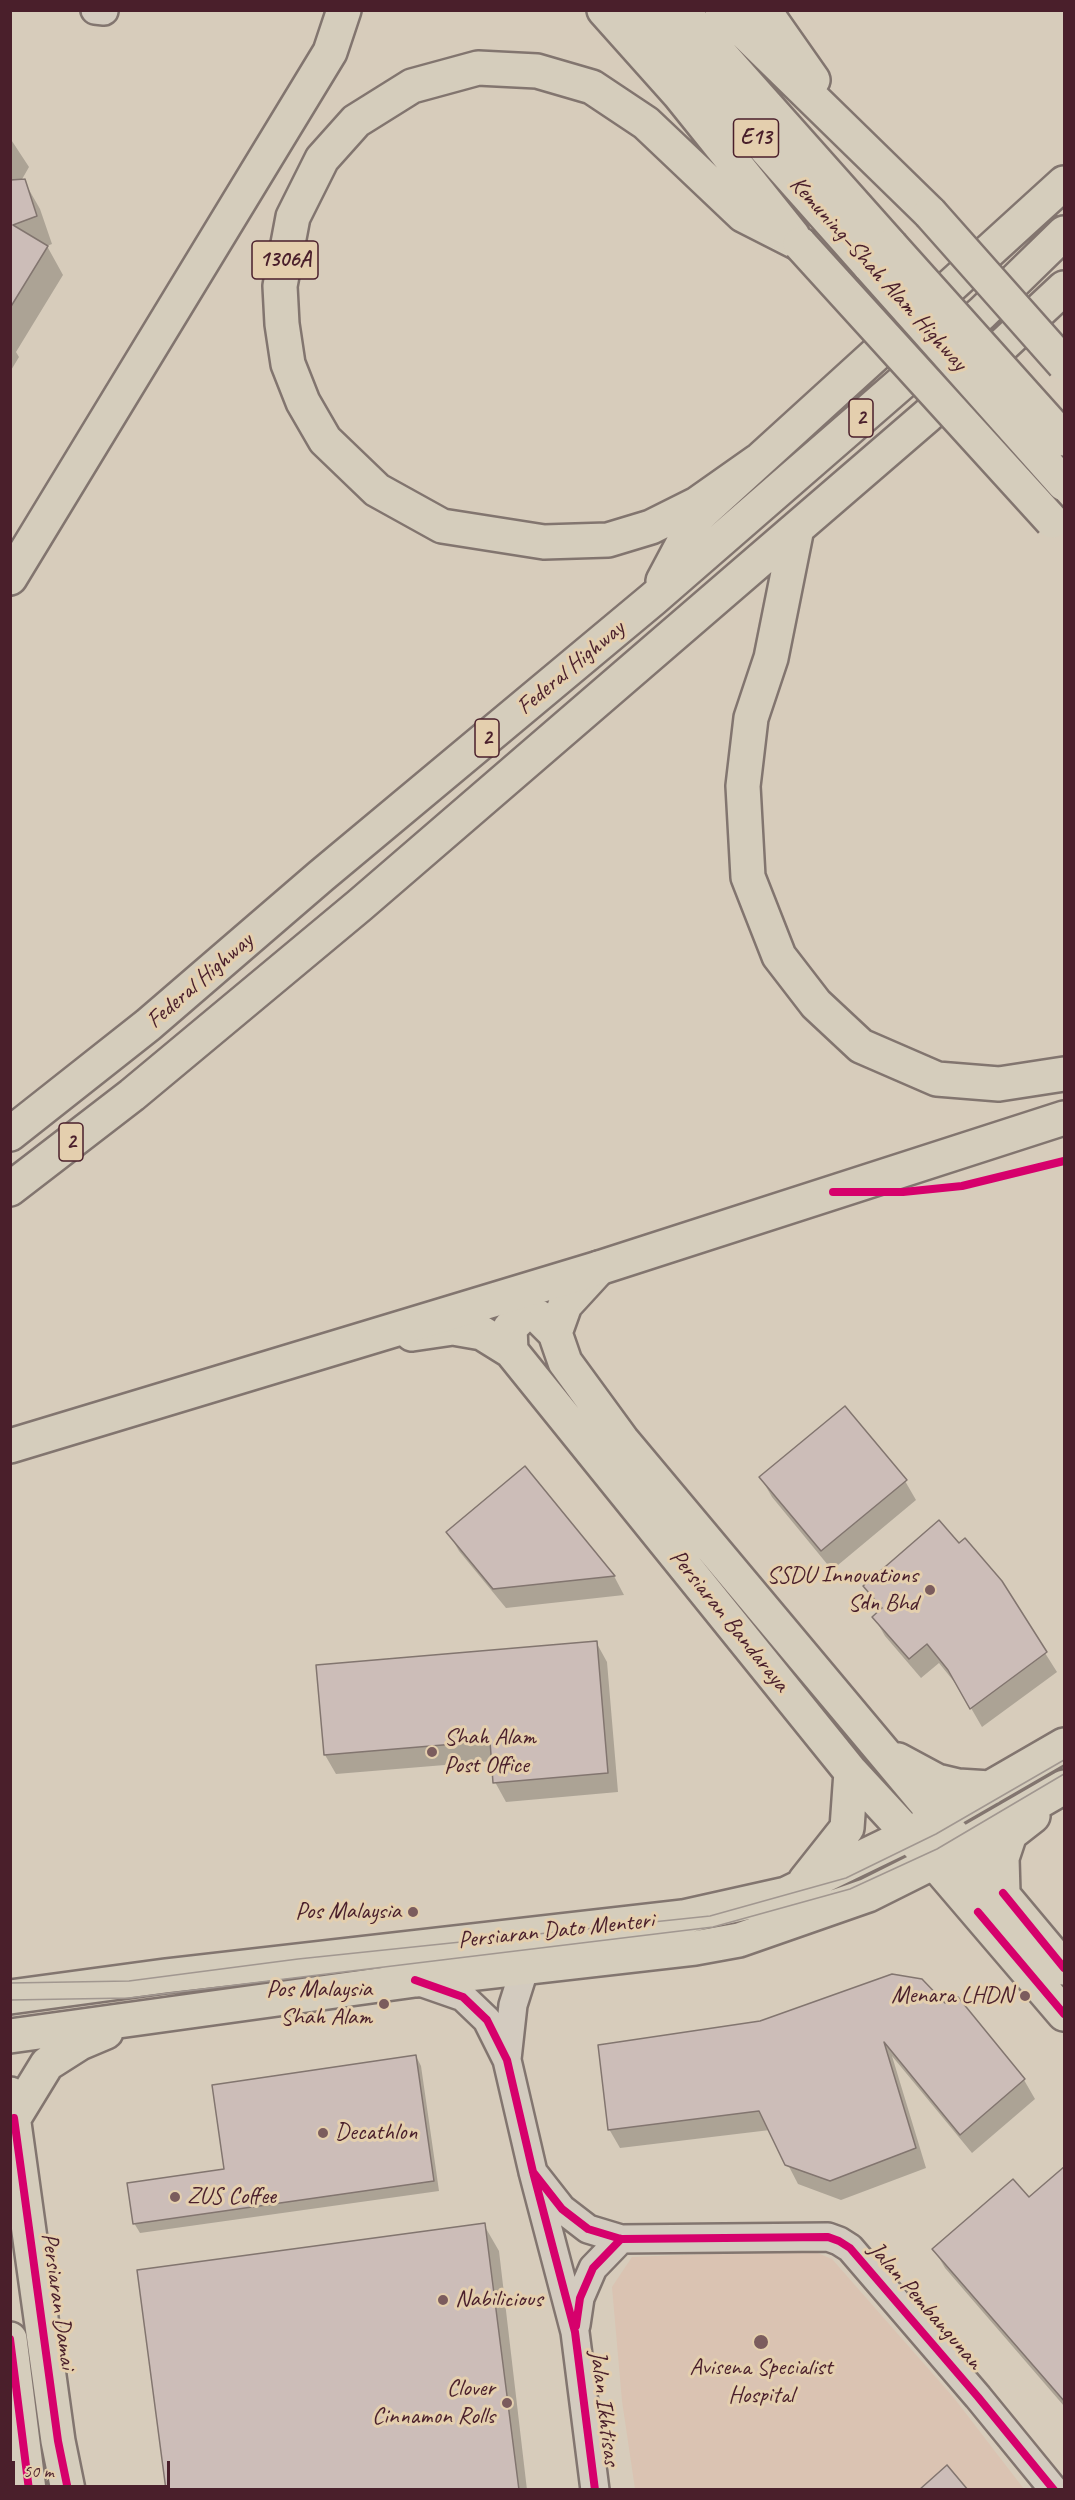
<!DOCTYPE html>
<html>
<head>
<meta charset="utf-8">
<style>
	body { margin:0 }
	#map { position:relative; width:1075px; height:2500px; overflow:hidden; background:#d7ccbb; font-family:Caveat,sans-serif }
	canvas { display:block }
	.frame { position:absolute; inset:0; border:12px solid #4a1f2b; pointer-events:none }
	.scale { position:absolute; left:12px; top:2461px; width:158px; height:27px; box-sizing:border-box; border:3px solid #4a1f2b; border-top:0; padding-left:8px; font-size:18px; line-height:21px; white-space:nowrap; color:#4a1f2b; -webkit-text-stroke:4px #e4cfae; paint-order:stroke }
</style>
</head>
<body>
<div id="map">
<canvas width="1075" height="2500"></canvas>
<div class="frame"></div>
<div class="scale">50 m</div>
</div>
<script>
const ctx = document.querySelector('canvas').getContext('2d');
ctx.lineJoin = 'round';
function fillPath(path, color) { ctx.fillStyle = color; ctx.fill(path, 'evenodd'); }
const poly = rows => new Path2D(rows.map(r => 'M' + r).join(''));
function stroke(path, color, width, dash) { ctx.strokeStyle = color; ctx.lineWidth = width; ctx.lineCap = dash ? 'butt' : 'round'; ctx.setLineDash(dash || []); ctx.stroke(path); }
function drawText(font, color, halo, rows, align = 'center') {
  ctx.font = font + ' Caveat,sans-serif'; ctx.lineWidth = 6; ctx.setLineDash([]); ctx.textBaseline = 'middle'; ctx.strokeStyle = halo; ctx.fillStyle = color; for (const [text, x, y, turn = 0] of rows) {
    ctx.save(); ctx.translate(x, y); ctx.rotate((+turn || 0) * Math.PI / 180); ctx.textAlign = isNaN(turn) ? turn : align; if (halo) ctx.strokeText(text, 0, 0); ctx.fillText(text, 0, 0); ctx.restore();
  }
}
const built = poly([
	[810,2250,832,2259,954,2398,1024,2489,635,2489,622,2401,612,2287,632,2257]
]);
const shadow = poly([
	[10,138,29,167,21,181,24,181,40,209,52,244,47,246,63,275,16,352,19,357,10,372],
	[524,1469,614,1576,624,1595,506,1608,459,1551,448,1532],
	[761,1478,905,1481,916,1500,832,1570,772,1497],
	[865,1586,1045,1653,1057,1672,982,1727,960,1689,939,1663,921,1678,885,1636,874,1617,881,1611],
	[596,1642,607,1662,618,1792,506,1802,495,1782,493,1761,336,1774,325,1755,318,1666],
	[892,1975,1024,2080,1035,2099,972,2153,892,2056,926,2168,841,2200,798,2184,770,2130,620,2148,609,2129,761,2022],
	[416,2056,421,2066,439,2191,140,2233,134,2223],
	[1064,2168,1064,2406,945,2268,934,2249,1029,2199],
	[484,2225,499,2251,527,2490,167,2490]
]);
const building = poly([
	[25,179,37,216,13,225,48,246,10,308,10,180,25,179],
	[845,1406,907,1480,821,1551,759,1477,845,1406],
	[525,1466,615,1576,493,1589,446,1532,525,1466],
	[939,1520,959,1543,965,1538,1002,1581,1047,1652,970,1709,948,1670,927,1644,909,1659,872,1617,882,1608,863,1586,939,1520],
	[597,1641,608,1773,493,1783,490,1741,324,1755,316,1665,597,1641],
	[892,1974,922,1979,945,2003,958,1997,1025,2079,960,2135,884,2042,916,2148,830,2181,785,2165,759,2111,608,2130,598,2045,760,2021,892,1974],
	[416,2055,434,2181,133,2224,127,2183,224,2169,212,2085,416,2055],
	[1065,2166,1065,2402,932,2249,1013,2179,1029,2197,1065,2166],
	[485,2223,519,2490,166,2490,137,2270,485,2223],
	[947,2465,968,2490,919,2490,947,2465]
]);
const minor = poly([
	[95,10,104,11],
	[417,1981,463,1997,487,2020,507,2060,533,2172,575,2332,595,2490],
	[507,2059,513,2005,525,1967],
	[533,2172,562,2209,588,2229,621,2239,828,2237,839,2241,850,2248,978,2397,1054,2490],
	[576,2325,580,2298,593,2268,621,2239]
]);
const major = poly([
	[599,1268,565,1305,555,1333,565,1362,622,1440,1064,1968],
	[412,1334,453,1328,482,1333,511,1351,851,1772,934,1862,1064,2014],
	[511,1351,510,1328,522,1316,530,1313,539,1317,555,1333],
	[898,1760,937,1781,958,1786,990,1788],
	[805,1881,847,1828,851,1772],
	[1003,1893,1002,1858,1010,1834,1033,1816],
	[10,1997,165,1976,683,1917,786,1894,910,1834,1064,1745],
	[10,2036,415,1980,695,1948,739,1940,868,1895,934,1862,1064,1787],
	[10,2094,58,2441,68,2490],
	[14,2118,47,2064,80,2043,106,2032],
	[10,2339,29,2490]
]);
const highway = poly([
	[604,10,679,94,793,236],
	[643,10,870,266],
	[681,10,891,246],
	[722,10,930,213],
	[764,10,813,80],
	[758,461,697,504,651,527,608,540,544,542,442,526,377,490,325,440,303,402,288,364,282,324,280,286,293,217,322,159,356,121,412,86,478,68,537,71,592,87,646,123,743,215,800,244],
	[797,528,771,658,751,718,743,786,748,877,779,956,816,1004,861,1046,937,1079,999,1084,1064,1074],
	[10,578,330,52,344,10],
	[663,581,697,517,1064,183],
	[10,1134,148,1025,321,876,653,599,982,313,1064,233],
	[10,1189,132,1095,360,905,927,416,1064,288],
	[10,1446,599,1268,1064,1118]
]);
const tram = poly([
	[10,1983,129,1981,298,1959,710,1916,846,1878,936,1834,1064,1760],
	[10,2000,129,1998,713,1927,850,1889,937,1849,1064,1774]
]);
const highwayBridge = poly([
	[930,213,1064,364],
	[800,244,1052,521],
	[891,246,1064,439],
	[870,266,1064,484]
]);
const cycleway = poly([
	[833,1192,903,1192,962,1186,1064,1161],
	[1003,1893,1064,1968],
	[978,1912,1064,2014],
	[415,1980,463,1997,487,2020,507,2060,533,2172,575,2332,595,2490],
	[14,2118,58,2441,68,2490],
	[533,2172,562,2209,588,2229,621,2239,828,2237,839,2241,850,2248,978,2397,1054,2490],
	[576,2326,580,2298,593,2268,621,2239],
	[10,2339,29,2490]
]);
const markers = [
	[930,1590,6,"#7b5c5d"],
	[432,1752,6,"#7b5c5d"],
	[413,1912,6,"#7b5c5d"],
	[1025,1996,6,"#7b5c5d"],
	[384,2004,6,"#7b5c5d"],
	[323,2133,6,"#7b5c5d"],
	[175,2197,6,"#7b5c5d"],
	[443,2300,6,"#7b5c5d"],
	[761,2342,8,"#7b5c5d"],
	[507,2403,6,"#7b5c5d"]
];
const shields = [
	[756,138,45],
	[285,260,66],
	[861,418,24],
	[487,738,24],
	[71,1142,24]
];
const shieldNames = [
	["E13",756,138],
	["1306A",285,260],
	["2",861,418],
	["2",487,738],
	["2",71,1142]
];
const streetNames = [
	["Kemuning–Shah Alam Highway",878,274,48],
	["Federal Highway",571,668,-40],
	["Federal Highway",200,981,-41],
	["Persiaran Bandaraya",729,1621,51],
	["Persiaran Dato Menteri",556,1931,-6],
	["Persiaran Damai",58,2301,82],
	["Jalan Pembangunan",925,2306,49],
	["Jalan Ikhtisas",604,2408,83]
];
const poiNames = [
	["SSDU Innovations",918,1576],
	["Sdn Bhd",918,1604],
	["Shah Alam",444,1738,"left"],
	["Post Office",444,1766,"left"],
	["Pos Malaysia",401,1912],
	["Pos Malaysia",372,1990],
	["Shah Alam",372,2018],
	["Menara LHDN",1013,1996],
	["Decathlon",335,2133,"left"],
	["ZUS Coffee",187,2197,"left"],
	["Nabilicious",455,2300,"left"],
	["Avisena Specialist",761,2368,"center"],
	["Hospital",761,2396,"center"],
	["Clover",495,2389],
	["Cinnamon Rolls",495,2417]
];
fillPath(built, '#dac3b2');
fillPath(shadow, '#0003');
fillPath(building, '#ccbdb8');
stroke(building, '#82756f', 1.5);
stroke(minor, '#82756f', 32);
stroke(major, '#82756f', 38);
stroke(highway, '#82756f', 38);
stroke(minor, '#d3cbbf', 27);
stroke(major, '#d5cdbc', 33);
stroke(highway, '#d5cdbc', 33);
stroke(tram, '#a19790', 1.5);
stroke(highwayBridge, '#82756f', 38, []);
stroke(highwayBridge, '#d5cdbc', 33);
stroke(cycleway, '#d6006c', 8);
for (const [x, y, r, color] of markers) { const dot = new Path2D(); dot.arc(x, y, r, 0, 2 * Math.PI); ctx.fillStyle = color; ctx.fill(dot); stroke(dot, '#e4cfae', 2); }
for (const [x, y, w] of shields) { const box = new Path2D(); box.roundRect(x - w / 2, y - 19, w, 38, 4.5); ctx.fillStyle = '#e4cfae'; ctx.fill(box); stroke(box, '#4a1f2b', 1.5); }
drawText('bold 22px', '#4a1f2b', null, shieldNames);
drawText('24px', '#4a1f2b', '#e4cfae', streetNames);
drawText('24px', '#4a1f2b', '#e4cfae', poiNames, 'right');
</script>
</body>
</html>
